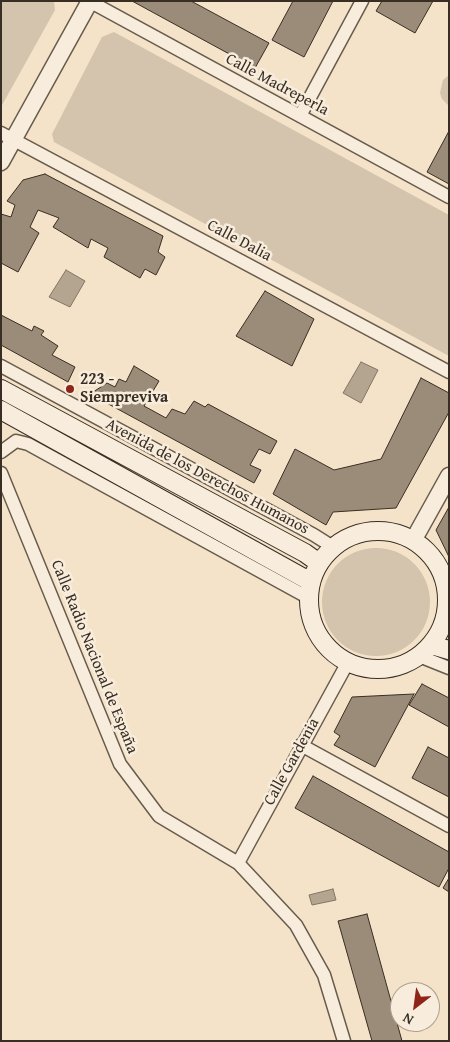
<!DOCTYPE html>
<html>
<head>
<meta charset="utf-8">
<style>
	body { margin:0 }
	#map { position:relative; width:450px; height:1042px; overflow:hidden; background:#f4e3c9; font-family:"Gentium Book Plus",serif }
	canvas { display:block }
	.frame { position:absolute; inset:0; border:2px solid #382e23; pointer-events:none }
	.north { position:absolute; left:390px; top:982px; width:50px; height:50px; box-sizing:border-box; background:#f8eddc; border:1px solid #aba192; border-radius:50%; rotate:210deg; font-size:14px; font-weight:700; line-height:20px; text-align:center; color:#382e23 }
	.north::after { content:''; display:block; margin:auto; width:18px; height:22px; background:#8f2418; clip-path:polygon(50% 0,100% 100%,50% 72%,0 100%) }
</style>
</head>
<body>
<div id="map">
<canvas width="450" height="1042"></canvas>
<div class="frame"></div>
<div class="north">N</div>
</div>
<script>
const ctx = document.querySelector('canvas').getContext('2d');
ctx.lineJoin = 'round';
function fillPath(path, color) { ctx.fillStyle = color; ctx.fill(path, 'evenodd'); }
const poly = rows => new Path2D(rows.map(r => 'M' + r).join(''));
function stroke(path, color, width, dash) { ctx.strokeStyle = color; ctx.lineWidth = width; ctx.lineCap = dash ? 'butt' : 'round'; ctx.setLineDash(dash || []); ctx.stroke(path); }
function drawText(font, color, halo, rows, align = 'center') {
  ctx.font = font + ' "Gentium Book Plus",serif'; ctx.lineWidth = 5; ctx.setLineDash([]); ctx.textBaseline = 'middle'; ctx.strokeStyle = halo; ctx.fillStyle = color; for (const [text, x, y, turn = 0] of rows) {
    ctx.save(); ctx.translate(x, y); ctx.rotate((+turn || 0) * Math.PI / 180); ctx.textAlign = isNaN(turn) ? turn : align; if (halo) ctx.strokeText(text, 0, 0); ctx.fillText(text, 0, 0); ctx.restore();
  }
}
const green = poly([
	[1,1,54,1,55,10,1,107],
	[114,32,449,215,449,356,54,142,52,134,102,37],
	[449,75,449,106,442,99,440,93,443,80],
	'322 602a54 54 0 1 1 108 0a54 54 0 1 1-108 0Z'
]);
const water = poly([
	[66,270,85,281,70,307,49,297,66,270],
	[361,362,378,370,361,403,343,393,361,362],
	[333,889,336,900,312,905,309,895,333,889]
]);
const building = poly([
	[132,1,191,1,269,43,255,68,132,1],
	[293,1,333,1,304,57,272,40,293,1],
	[382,1,433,1,415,33,376,11,382,1],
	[449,131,449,184,427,172,449,131],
	[45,174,163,236,158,252,165,257,156,275,145,269,140,278,104,257,108,248,91,239,88,248,53,227,59,218,38,210,30,227,39,233,18,272,1,263,1,214,11,217,15,205,7,201,23,180,45,174],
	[265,291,314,319,292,366,236,336,265,291],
	[1,315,32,331,34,326,44,331,41,335,58,346,52,355,75,367,68,382,1,345,1,315],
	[134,366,159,381,144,406,166,418,172,409,185,414,194,401,205,407,208,404,277,441,270,454,259,449,250,465,261,470,254,483,90,394,107,383,115,387,119,379,126,382,134,366],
	[421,378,449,393,449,412,396,508,333,512,326,525,273,494,295,449,334,470,381,459,421,378],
	[449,507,449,557,436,530,449,507],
	[422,684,449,698,449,727,409,705,422,684],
	[414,694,375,767,334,745,340,736,334,732,352,697,414,694],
	[428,747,449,758,449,797,412,778,428,747],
	[313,776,449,852,449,868,439,887,295,808,313,776],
	[449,878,449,892,443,888,449,878],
	[367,914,402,1041,372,1041,338,921,367,914]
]);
const minor = poly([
	[89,1,449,197],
	[300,116,362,1],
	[1,133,449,372],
	[1,366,314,535,333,547],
	[1,452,16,441,28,444,309,598],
	[1,473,120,764,159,816,238,863,296,925,324,975,344,1041],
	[448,602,449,603],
	[419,656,449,668],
	[301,745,449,826],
	[238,863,348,662]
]);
const tertiary = poly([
	[1,162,90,1],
	[414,539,449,476]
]);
const secondary = poly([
	[1,389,305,553,319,563],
	[1,410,311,582],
	'309 600a69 69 0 1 1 138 0a69 69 0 1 1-138 0Z',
	[432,645,449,650]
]);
const markers = [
	[70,389,5,"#8f2418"]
];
const streetNames = [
	["Calle Madreperla",277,85,28],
	["Calle Dalia",239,241,28],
	["Avenida de los Derechos Humanos",207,477,28],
	["Calle Radio Nacional de España",94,657,68],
	["Calle Gardenia",292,762,-61]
];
const poiNames = [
	["223 -",80,380],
	["Siempreviva",80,398]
];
fillPath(green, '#d4c4ad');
fillPath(water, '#b4a591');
stroke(water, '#827565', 1);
fillPath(building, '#9a8c79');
stroke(building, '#382e23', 1);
stroke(minor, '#675b4c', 15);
stroke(tertiary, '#675b4c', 19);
stroke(secondary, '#382e23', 20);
stroke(minor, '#f8eddc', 12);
stroke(tertiary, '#f8eddc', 16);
stroke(secondary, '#f8eddc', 18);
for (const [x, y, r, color] of markers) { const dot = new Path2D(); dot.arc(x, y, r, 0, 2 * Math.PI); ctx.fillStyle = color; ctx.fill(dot); stroke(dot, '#f8eddc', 2); }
drawText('16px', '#382e23', '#f8eddc', streetNames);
drawText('bold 16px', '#382e23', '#f8eddc', poiNames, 'left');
</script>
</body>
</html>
